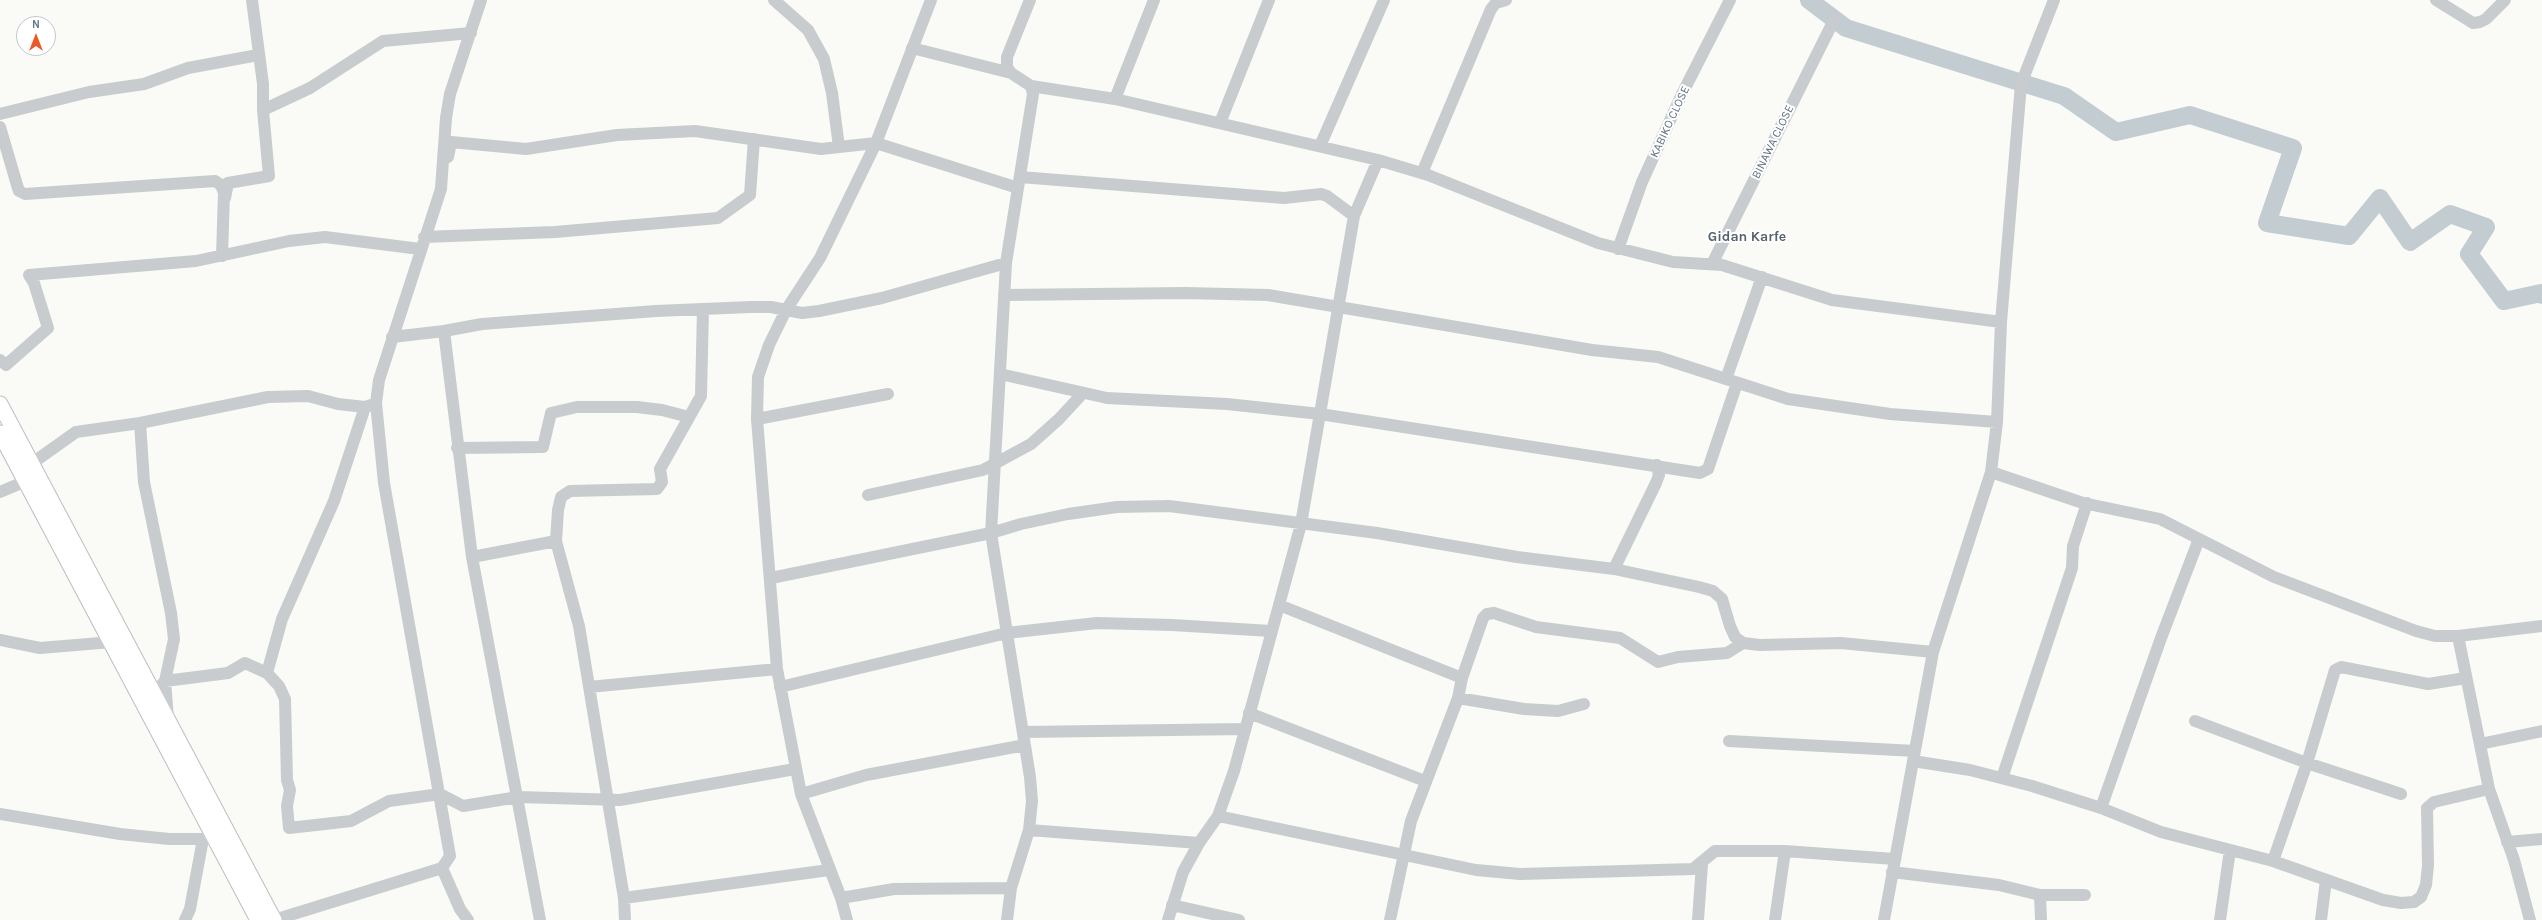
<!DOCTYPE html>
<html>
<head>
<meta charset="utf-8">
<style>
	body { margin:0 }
	#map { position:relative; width:2542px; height:920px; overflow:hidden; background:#fafaf7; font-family:Karla,sans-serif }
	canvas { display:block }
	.north { position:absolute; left:16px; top:16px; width:40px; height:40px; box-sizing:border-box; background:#fff; border:1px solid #c1c8ce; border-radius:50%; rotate:0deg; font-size:11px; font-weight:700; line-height:16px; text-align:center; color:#637584 }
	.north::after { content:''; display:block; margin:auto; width:14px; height:18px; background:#ed5824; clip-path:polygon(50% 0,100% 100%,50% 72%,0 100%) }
</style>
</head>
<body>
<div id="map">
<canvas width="2542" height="920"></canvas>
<div class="north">N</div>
</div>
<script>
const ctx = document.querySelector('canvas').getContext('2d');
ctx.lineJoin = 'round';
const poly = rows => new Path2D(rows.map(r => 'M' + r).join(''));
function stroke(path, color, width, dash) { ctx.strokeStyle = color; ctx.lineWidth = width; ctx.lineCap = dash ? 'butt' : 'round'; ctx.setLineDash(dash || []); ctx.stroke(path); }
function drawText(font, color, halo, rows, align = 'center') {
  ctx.font = font + ' Karla,sans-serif'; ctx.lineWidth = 4; ctx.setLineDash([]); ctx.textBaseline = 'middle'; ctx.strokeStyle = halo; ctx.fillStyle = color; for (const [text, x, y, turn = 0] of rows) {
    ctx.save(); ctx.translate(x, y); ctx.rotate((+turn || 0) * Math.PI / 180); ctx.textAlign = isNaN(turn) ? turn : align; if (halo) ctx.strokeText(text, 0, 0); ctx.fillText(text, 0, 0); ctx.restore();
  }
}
const river = poly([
	[1809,0,1846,28,2064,96,2116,132,2190,115,2293,148,2267,223,2349,236,2380,198,2410,242,2450,214,2486,227,2469,254,2504,301,2541,293,2542,295]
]);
const minor = poly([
	[774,0,808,30,824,59,832,93,839,147],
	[2436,0,2473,23,2480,22,2486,19,2505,0],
	[912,48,1011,73],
	[1031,86,1115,99,1378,160,1428,175,1598,243,1673,262,1722,265,1832,300,2001,322],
	[1115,99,1154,0],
	[263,110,310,88,383,41,471,33],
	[0,114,89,92,144,84,188,68,258,55],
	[1220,123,1269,0],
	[0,127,17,185,19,191,25,194,215,181,221,185,224,193,222,256],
	[1320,146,1384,0],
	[448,157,451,142,526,149,617,135,695,131,821,149,876,143,1018,188],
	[1422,173,1491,9,1496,3,1506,0],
	[1020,177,1284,198,1321,194,1327,196,1354,216],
	[225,198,228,183,269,176,263,110,263,84,252,0],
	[424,237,555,232,718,218,750,195,754,139],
	[1618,249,1642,182,1682,94,1730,0],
	[1712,264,1834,20],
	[1004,295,1185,293,1268,295,1592,350,1658,357,1788,399,1890,414,1997,422],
	[444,331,472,557,540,920],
	[392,337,444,331,482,324,656,311,750,307,771,307,802,313,819,311,882,298,1006,263],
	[0,360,6,365,48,328,34,283,29,275,196,261,289,241,325,237,420,249],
	[1000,374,1107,398,1227,404,1320,414,1700,473,1708,469,1737,383],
	[1726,379,1762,277],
	[757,419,888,394],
	[140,423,144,482,171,613,174,639,165,681,168,718],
	[457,448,543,447,551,413,577,407,637,407,662,410,689,417],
	[31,464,76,432,140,423,268,397,308,396,338,404,365,407,371,405],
	[1991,472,2083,503,2160,519,2274,577,2416,631,2435,636,2458,636,2542,626],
	[0,492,26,481],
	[868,495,983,470,1031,444,1059,419,1083,393],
	[472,557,556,541],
	[1614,569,1656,483,1659,475,1657,465],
	[771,578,991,533,1021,524,1068,514,1117,507,1169,506,1377,533,1517,557,1614,569,1699,587,1713,591,1722,599,1730,626,1735,637,1743,643,1760,645,1841,643,1933,652],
	[1279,605,1462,678],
	[2458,636,2489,789,2514,860,2530,920],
	[0,640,40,648,112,642],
	[267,673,279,686,285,699,287,780,290,790,287,806,289,828,351,821,389,801,440,794,463,806,518,797,620,800,795,769],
	[589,687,777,669],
	[780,687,1007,633,1097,623,1172,625,1271,631],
	[153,695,165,681,228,673,245,663,267,673,282,619,334,501,365,407],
	[1458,698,1524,709,1558,711,1584,704],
	[1249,713,1425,781],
	[2195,721,2307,763,2401,794],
	[1023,732,1245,729],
	[1729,741,1915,751],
	[2480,744,2542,731],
	[1913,761,1970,770,2032,786,2101,808,2161,832,2273,861,2383,900,2401,903,2414,902,2421,897,2426,885,2428,865,2427,808,2434,802,2489,789],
	[2002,778,2072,568,2073,546,2087,503],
	[801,794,866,775,1025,745],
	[2101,808,2161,638,2199,539],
	[0,814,120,834,169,839,215,839],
	[1218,816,1476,870,1520,874,1693,869,1715,851,1785,851,1894,859],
	[1029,830,1199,843],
	[2507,842,2542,839],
	[2273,861,2307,763,2335,670,2341,667,2428,684,2466,678],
	[442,868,460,909,468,920],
	[1892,872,1999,885,2040,895,2085,895],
	[2040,895,2041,920],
	[624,898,829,870],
	[841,898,894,889,1011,888],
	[1172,905,1239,920],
	[185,920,190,909,203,839],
	[274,920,442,868,450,856,384,483,376,403,379,380,441,189,446,118,450,94,481,0],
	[625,920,624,898,579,626,556,541,558,510,561,497,570,491,657,489,662,482,660,469,701,396,703,309],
	[847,920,841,898,801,794,777,669,757,419,758,377,769,345,786,310,820,258,876,143,931,0],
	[1007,920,1011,888,1029,830,1032,801,1030,777,991,533,1006,263,1033,94,1031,86,1011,73,1007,67,1007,57,1030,0],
	[1168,920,1183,872,1199,843,1218,816,1234,771,1301,524,1354,216,1378,160],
	[1390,920,1411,821,1458,698,1462,678,1483,618,1487,614,1494,613,1536,627,1620,638,1658,662,1678,657,1727,653,1743,643],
	[1698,920,1702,864],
	[1775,920,1785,851],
	[1884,920,1933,652,1991,472,1997,422,2001,322,2021,84,2054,0],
	[2220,920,2230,850],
	[2321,920,2326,880]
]);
const major = poly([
	[0,404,274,920],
	[0,433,258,920]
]);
const streetNames = [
	["KABIKO CLOSE",1670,122,-65],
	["BINAWA CLOSE",1773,142,-64]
];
const quarterNames = [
	["Gidan Karfe",1747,237]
];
stroke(river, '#c2ccd1', 18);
stroke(major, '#bbbfc3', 17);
stroke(minor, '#c8cccf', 12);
stroke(major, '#fff', 15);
drawText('12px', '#637584', '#fff', streetNames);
drawText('bold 14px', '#55636f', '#fff', quarterNames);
</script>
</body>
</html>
